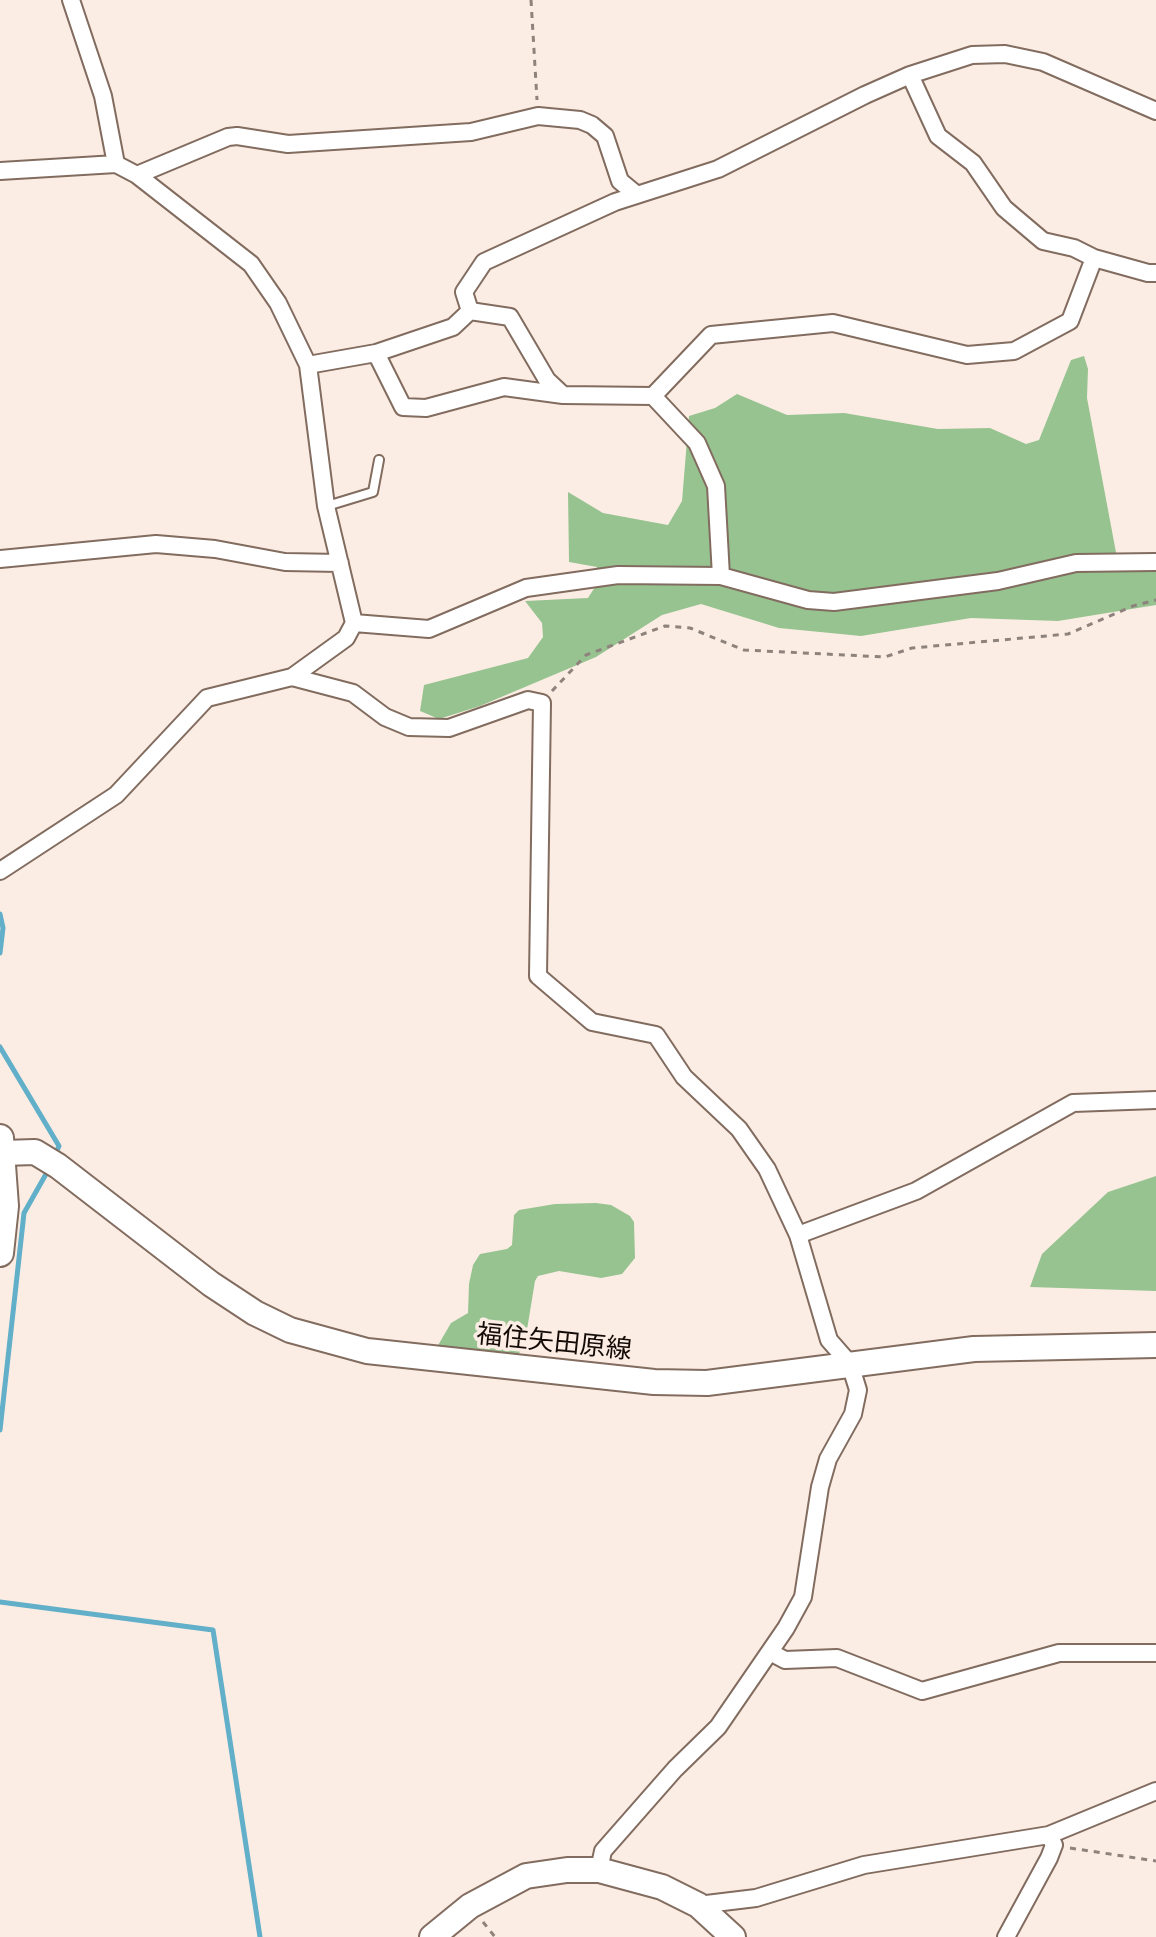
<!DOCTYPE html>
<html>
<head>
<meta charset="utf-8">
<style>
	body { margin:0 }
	canvas { display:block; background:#fcede4 }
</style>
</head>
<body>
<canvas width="1156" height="1937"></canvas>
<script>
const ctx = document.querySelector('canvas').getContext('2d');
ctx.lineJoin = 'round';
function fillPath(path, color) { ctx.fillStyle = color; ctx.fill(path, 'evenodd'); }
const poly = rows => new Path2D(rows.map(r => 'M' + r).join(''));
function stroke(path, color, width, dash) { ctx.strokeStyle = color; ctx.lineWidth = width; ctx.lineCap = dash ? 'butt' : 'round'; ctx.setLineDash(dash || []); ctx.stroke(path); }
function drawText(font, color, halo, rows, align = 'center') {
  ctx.font = font + ' "Noto Serif","Noto Sans JP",serif'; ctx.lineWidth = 7; ctx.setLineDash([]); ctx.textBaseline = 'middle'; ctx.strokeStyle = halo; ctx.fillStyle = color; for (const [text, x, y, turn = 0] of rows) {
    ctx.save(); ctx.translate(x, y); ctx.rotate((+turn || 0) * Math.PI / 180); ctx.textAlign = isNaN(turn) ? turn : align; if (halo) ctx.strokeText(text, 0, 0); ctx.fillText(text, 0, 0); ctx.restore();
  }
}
const forest = poly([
	[1084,356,1088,369,1087,398,1118,563,1156,564,1156,605,1058,621,971,618,861,636,779,628,701,604,662,615,596,657,480,706,439,719,420,711,424,685,528,658,543,637,542,623,525,601,588,598,595,587,597,567,569,562,568,492,603,513,668,525,682,501,689,416,715,408,737,394,787,415,844,413,938,429,990,428,1026,444,1039,440,1071,360],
	[1156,1176,1156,1291,1030,1287,1042,1254,1108,1192],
	[596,1203,611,1205,630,1216,634,1222,635,1258,622,1274,601,1278,559,1271,538,1276,535,1281,524,1348,517,1355,437,1347,451,1323,468,1313,469,1284,473,1265,480,1254,507,1249,512,1245,514,1215,519,1210,555,1204]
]);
const stream = poly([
	[0,914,3,928,0,953],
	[0,1047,59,1146,55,1155],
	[0,1430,24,1213,50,1167],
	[0,1602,213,1630,260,1937]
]);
const path = poly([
	[531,0,537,100],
	[552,691,586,655,665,626,690,628,744,650,885,657,912,648,1068,634,1133,606,1156,600],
	[1070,1848,1156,1861],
	[483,1922,495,1937]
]);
const lane = poly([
	[327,506,373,492,379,460]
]);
const street = poly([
	[71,0,103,96,116,164],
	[910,75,938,136,973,163,1004,208,1043,241,1074,248,1094,258,1148,273,1156,273],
	[0,171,116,164,137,175,251,264,278,303,308,365,326,506,354,623,346,638,292,677,207,698,116,795,0,871],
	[137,175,228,137,237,136,288,144,471,132,538,116,580,120,592,125,605,136,620,181,637,195],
	[470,311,510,317,547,380,563,395],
	[376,353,403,407,426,408,504,387,563,395,653,396,711,335,833,323,967,355,1014,351,1070,321,1094,258],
	[308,365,376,353,453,327,470,311,464,292,484,262,615,202,718,169,865,95,910,75,972,55,1005,54,1043,62,1156,111],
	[653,396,697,443,716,486,721,576],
	[0,559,156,544,215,549,285,562,340,563],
	[354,623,429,629,526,588,618,575,721,576,808,600,834,602,998,581,1076,563,1156,562],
	[292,677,353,693,385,717,409,727,449,728,528,700,542,703,538,976,592,1022,656,1035,684,1077,739,1129,767,1169,798,1235,829,1340,850,1364,858,1390,853,1414,828,1459,820,1487,803,1597,786,1628,718,1727,675,1769,603,1851,599,1870],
	[798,1235,916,1191,1073,1103,1156,1100],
	[770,1652,785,1660,837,1658,922,1691,1059,1653,1156,1653],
	[1049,1835,1156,1791],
	[698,1905,756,1898,864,1865,1049,1835,1054,1845,1049,1858,1006,1937]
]);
const secondary = poly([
	[3,1153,35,1152,58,1166,211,1284,255,1313,290,1330,367,1351,654,1382,707,1383,974,1349,1156,1345],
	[432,1937,470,1906,526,1876,567,1870,599,1870,662,1887,698,1905,733,1937]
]);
const primary = poly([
	[0,1138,5,1206,0,1253]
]);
const streetNames = [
	["福住矢田原線",554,1343,6]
];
fillPath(forest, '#97c391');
stroke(stream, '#61afc8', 5);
stroke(lane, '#826c5f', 12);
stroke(street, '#826c5f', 20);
stroke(secondary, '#826c5f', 28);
stroke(primary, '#826c5f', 30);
stroke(path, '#8e827c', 3, [6, 6]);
stroke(lane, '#fff', 8);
stroke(street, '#fff', 16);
stroke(secondary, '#fff', 24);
stroke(primary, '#fff', 26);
drawText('26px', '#140b07', '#fcede4', streetNames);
</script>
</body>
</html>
